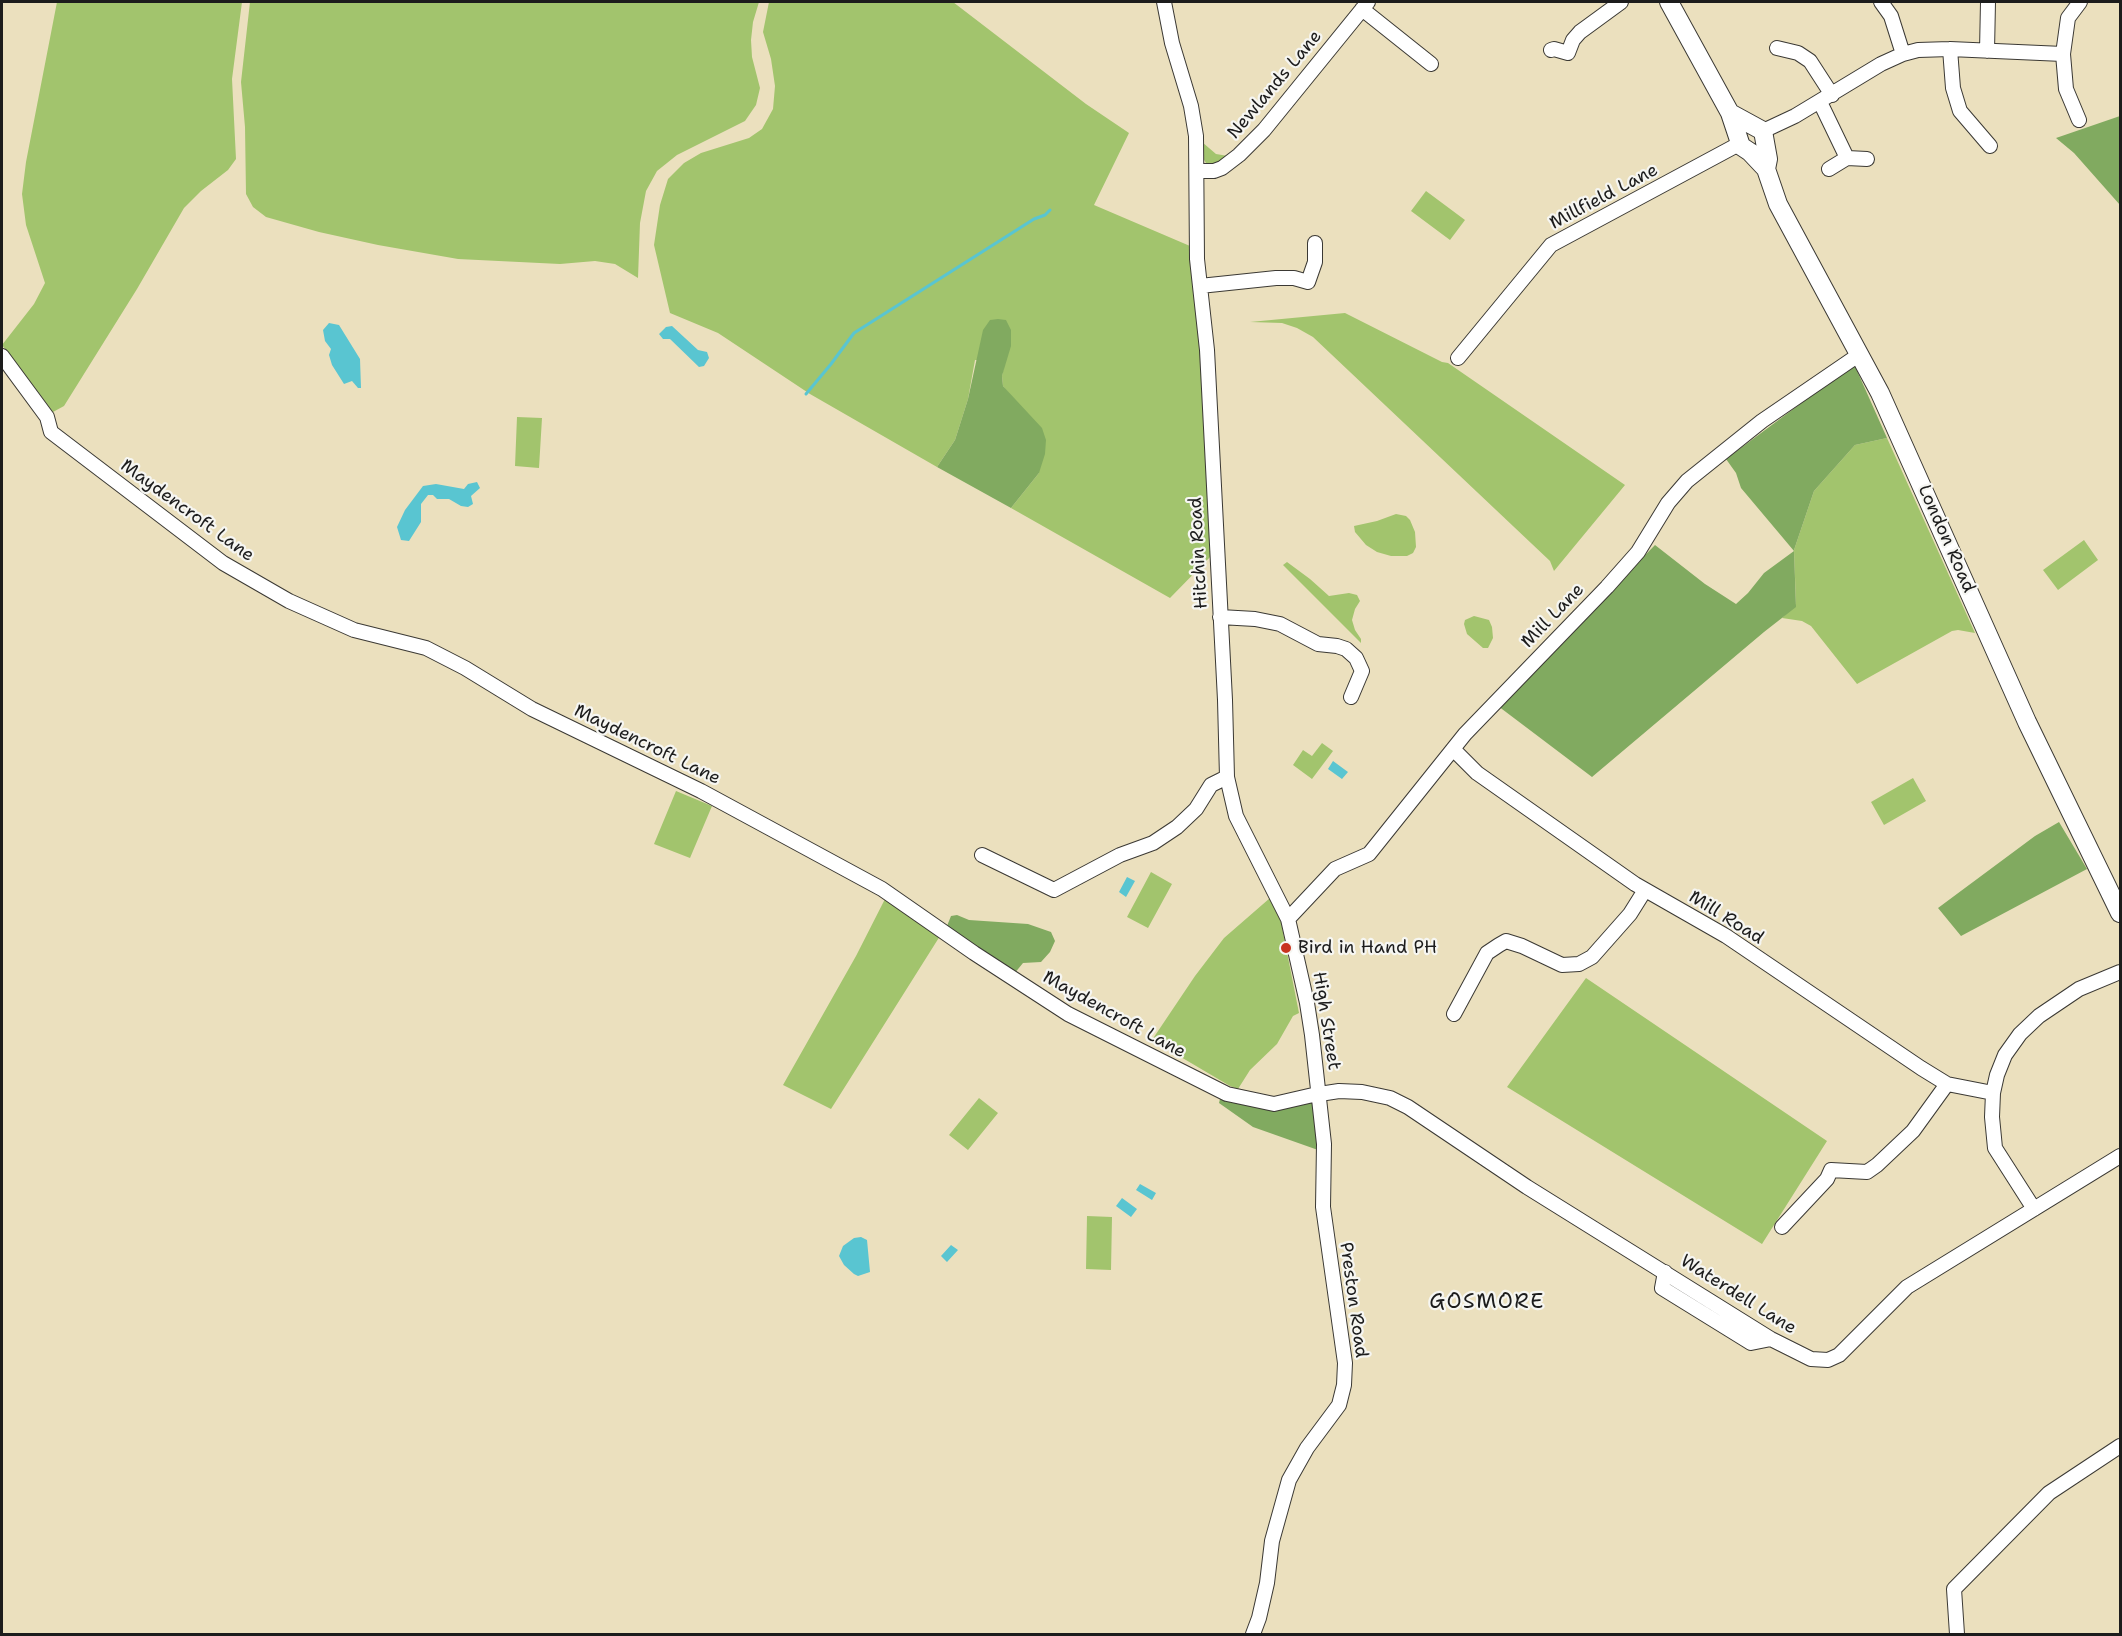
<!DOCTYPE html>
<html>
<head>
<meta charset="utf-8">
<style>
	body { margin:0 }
	#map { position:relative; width:2122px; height:1636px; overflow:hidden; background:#ebe0be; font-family:"Shantell Sans",sans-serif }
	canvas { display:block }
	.frame { position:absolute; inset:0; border:3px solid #1c1c1c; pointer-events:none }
</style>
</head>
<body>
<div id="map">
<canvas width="2122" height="1636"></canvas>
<div class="frame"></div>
</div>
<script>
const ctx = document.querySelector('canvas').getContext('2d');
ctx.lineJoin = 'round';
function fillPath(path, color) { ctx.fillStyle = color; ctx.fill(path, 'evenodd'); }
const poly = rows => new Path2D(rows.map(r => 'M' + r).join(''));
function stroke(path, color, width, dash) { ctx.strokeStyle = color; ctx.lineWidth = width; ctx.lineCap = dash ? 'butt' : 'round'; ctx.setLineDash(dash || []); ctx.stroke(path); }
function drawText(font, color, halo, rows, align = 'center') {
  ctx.font = font + ' "Shantell Sans",sans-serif'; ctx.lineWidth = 4.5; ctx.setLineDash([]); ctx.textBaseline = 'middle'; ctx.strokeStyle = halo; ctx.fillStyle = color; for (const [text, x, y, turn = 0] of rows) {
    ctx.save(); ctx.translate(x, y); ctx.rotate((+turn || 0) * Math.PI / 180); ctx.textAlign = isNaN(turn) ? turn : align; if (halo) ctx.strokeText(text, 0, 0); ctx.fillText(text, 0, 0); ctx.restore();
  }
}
const green = poly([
	[57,2,242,2,232,79,236,159,228,170,201,191,184,208,137,289,64,406,53,412,2,345,34,304,45,283,26,225,22,194,26,162],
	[250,2,759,2,753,22,751,40,752,57,760,88,756,105,745,121,677,155,657,171,646,191,640,223,638,278,615,264,595,261,560,264,458,259,378,245,319,232,266,217,253,207,246,194,245,127,241,82],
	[769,2,953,2,1086,104,1129,133,1094,205,1190,246,1203,346,1213,554,1170,598,1011,508,1039,473,1010,395,1003,386,1002,376,1005,361,975,360,968,399,955,440,937,467,810,394,718,333,670,313,654,245,660,205,668,179,684,163,701,153,749,138,762,129,773,109,775,86,771,59,763,32],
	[1202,142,1216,154,1228,156,1225,163,1210,165,1206,163,1203,158],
	[1426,191,1465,220,1450,240,1411,211],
	[1345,313,1442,362,1448,363,1625,485,1554,571,1550,561,1313,337,1297,328,1282,323,1250,322],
	[517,417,542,418,539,468,515,466],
	[1887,438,1975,633,1958,630,1952,631,1857,684,1811,626,1802,621,1782,618,1796,604,1794,550,1814,491,1855,445],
	[1396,514,1406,516,1410,520,1415,532,1416,547,1413,553,1407,556,1391,556,1377,552,1366,545,1355,532,1354,526,1377,521],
	[2084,540,2098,560,2058,590,2043,570],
	[1287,562,1310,579,1329,596,1349,593,1357,595,1360,601,1355,609,1352,620,1355,630,1361,639,1361,643,1283,565],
	[1474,616,1489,620,1492,627,1493,638,1488,648,1483,648,1467,634,1464,624,1465,620],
	[1322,743,1333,751,1312,779,1293,765,1303,750,1312,756],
	[1913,778,1926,801,1884,825,1871,802],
	[676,791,712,806,690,858,654,844],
	[1151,872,1172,884,1148,928,1127,917],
	[1270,898,1281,922,1299,1013,1293,1016,1277,1044,1250,1070,1238,1089,1230,1086,1152,1040,1195,976,1224,938],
	[885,899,940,936,831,1109,783,1085,856,956],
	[1586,978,1827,1141,1762,1244,1507,1087],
	[979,1098,998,1113,968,1150,949,1135],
	[1087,1216,1112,1217,1111,1270,1086,1269]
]);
const forest = poly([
	[2120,116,2120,205,2074,153,2056,138],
	[998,319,1006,320,1011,330,1011,346,1002,376,1003,386,1042,428,1046,440,1045,454,1039,473,1011,508,937,467,955,440,968,399,983,330,990,320],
	[1854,364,1887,438,1855,445,1814,491,1794,550,1796,607,1764,632,1592,777,1498,706,1655,545,1705,584,1736,604,1748,593,1764,573,1794,551,1741,488,1736,473,1726,459],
	[2059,822,2087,869,1961,936,1938,908,2035,836],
	[957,915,969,920,1028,924,1051,932,1055,941,1050,952,1041,962,1023,963,1014,974,947,926,951,916],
	[1221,1095,1314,1099,1318,1150,1253,1127,1219,1103]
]);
const water = poly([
	[329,323,339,325,360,359,361,388,358,388,352,381,344,384,332,365,329,355,331,349,325,341,323,330],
	[672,326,698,350,707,352,709,358,704,366,699,367,670,339,663,339,659,334,666,327],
	[477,482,480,488,471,496,473,504,468,507,461,506,449,499,437,499,433,495,428,495,421,504,421,522,409,541,401,540,397,527,405,510,423,486,436,484,464,489,468,484],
	[1333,761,1348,772,1342,779,1328,769],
	[1127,877,1135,881,1126,897,1119,892],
	[1140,1184,1156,1193,1152,1200,1136,1190],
	[1122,1198,1137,1209,1131,1217,1116,1206],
	[861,1237,867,1240,870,1272,858,1276,854,1274,844,1265,839,1256,843,1246,854,1238],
	[951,1245,958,1250,947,1262,941,1256]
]);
const stream = poly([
	[806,394,831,364,854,333,1034,219,1045,215,1050,210]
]);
const minor = poly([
	[1164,2,1172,43,1191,106,1196,136,1197,259,1207,350,1225,700,1227,777,1236,816,1288,919,1307,1003,1312,1035,1324,1144,1323,1207,1345,1363,1344,1385,1339,1405,1307,1448,1289,1480,1272,1541,1267,1583,1259,1618,1253,1634],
	[1881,2,1891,16,1903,54],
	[1362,9,1431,64],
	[1777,48,1798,53,1810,61,1832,95],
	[1950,49,1953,88,1960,111,1990,146],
	[1551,50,1554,49,1568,53,1573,40,1580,32,1621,2],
	[1987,51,1988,2],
	[1820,102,1847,158,1867,159],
	[2079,120,2066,89,2063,54,2068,18,2080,2],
	[1763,131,1795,116,1881,64,1903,54,1918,50,1950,49,2063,54],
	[1829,169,1847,158],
	[1197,171,1214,171,1222,168,1239,155,1264,130,1368,2],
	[1200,286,1276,278,1294,278,1308,282,1315,262,1315,243],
	[2,356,47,417,51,432,223,563,289,601,354,630,426,648,465,668,532,709,701,791,882,889,974,953,1068,1014,1227,1094,1274,1104,1313,1095,1339,1091,1362,1092,1390,1098,1408,1107,1527,1187,1771,1339,1811,1359,1828,1360,1839,1355,1907,1287,2120,1156],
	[1458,358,1551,245,1739,144],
	[1220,617,1255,619,1280,624,1318,644,1337,646,1346,649,1356,658,1362,671,1351,697],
	[1453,749,1477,773,1635,884,1726,936,1921,1068,1947,1084,1993,1093],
	[982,855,1054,890,1120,855,1153,843,1177,827,1196,809,1211,785,1227,777],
	[1288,919,1335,869,1369,854,1465,734,1607,587,1638,552,1668,503,1687,481,1762,421,1860,354],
	[1454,1014,1487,953,1499,945,1506,941,1522,946,1562,965,1579,964,1592,957,1630,914,1645,890],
	[2034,1209,1995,1148,1992,1117,1993,1093,1997,1075,2005,1055,2020,1034,2039,1016,2079,989,2120,972],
	[1782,1227,1827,1179,1831,1170,1867,1172,1877,1165,1913,1131,1947,1084],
	[1665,1272,1662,1288,1751,1343,1771,1339],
	[1957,1634,1954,1589,2049,1493,2120,1446]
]);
const major = poly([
	[1669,2,1730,113,1741,146,1750,152,1766,169,1778,204,1880,393,2027,722,2120,913],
	[1730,113,1763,131,1768,159,1766,169]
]);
const markers = [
	[1286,948,6,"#c8321e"]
];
const streetNames = [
	["Newlands Lane",1275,85,-50],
	["Millfield Lane",1604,197,-28],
	["Maydencroft Lane",187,511,36],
	["London Road",1946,539,66],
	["Hitchin Road",1199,553,-93],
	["Mill Lane",1553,616,-46],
	["Maydencroft Lane",647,745,26],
	["Mill Road",1726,918,32],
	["Maydencroft Lane",1114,1015,29],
	["High Street",1326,1021,81],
	["Waterdell Lane",1738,1295,32],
	["Preston Road",1353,1300,82]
];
const poiNames = [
	["Bird in Hand PH",1298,948]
];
const quarterNames = [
	["GOSMORE",1487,1303]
];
fillPath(green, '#a2c46d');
fillPath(forest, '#81aa60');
fillPath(water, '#59c5d1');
stroke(stream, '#59c5d1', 3);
stroke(minor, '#3b3934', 16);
stroke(major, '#3b3934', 20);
stroke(minor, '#fff', 14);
stroke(major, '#fff', 18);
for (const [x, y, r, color] of markers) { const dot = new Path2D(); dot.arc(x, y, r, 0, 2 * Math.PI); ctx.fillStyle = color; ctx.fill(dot); stroke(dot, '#f6f6f2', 2); }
drawText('18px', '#1c1c1c', '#f6f6f2', streetNames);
drawText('18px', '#1c1c1c', '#f6f6f2', poiNames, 'left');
ctx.letterSpacing = '1.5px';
drawText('21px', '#1c1c1c', '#f6f6f2', quarterNames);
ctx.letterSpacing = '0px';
</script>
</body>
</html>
